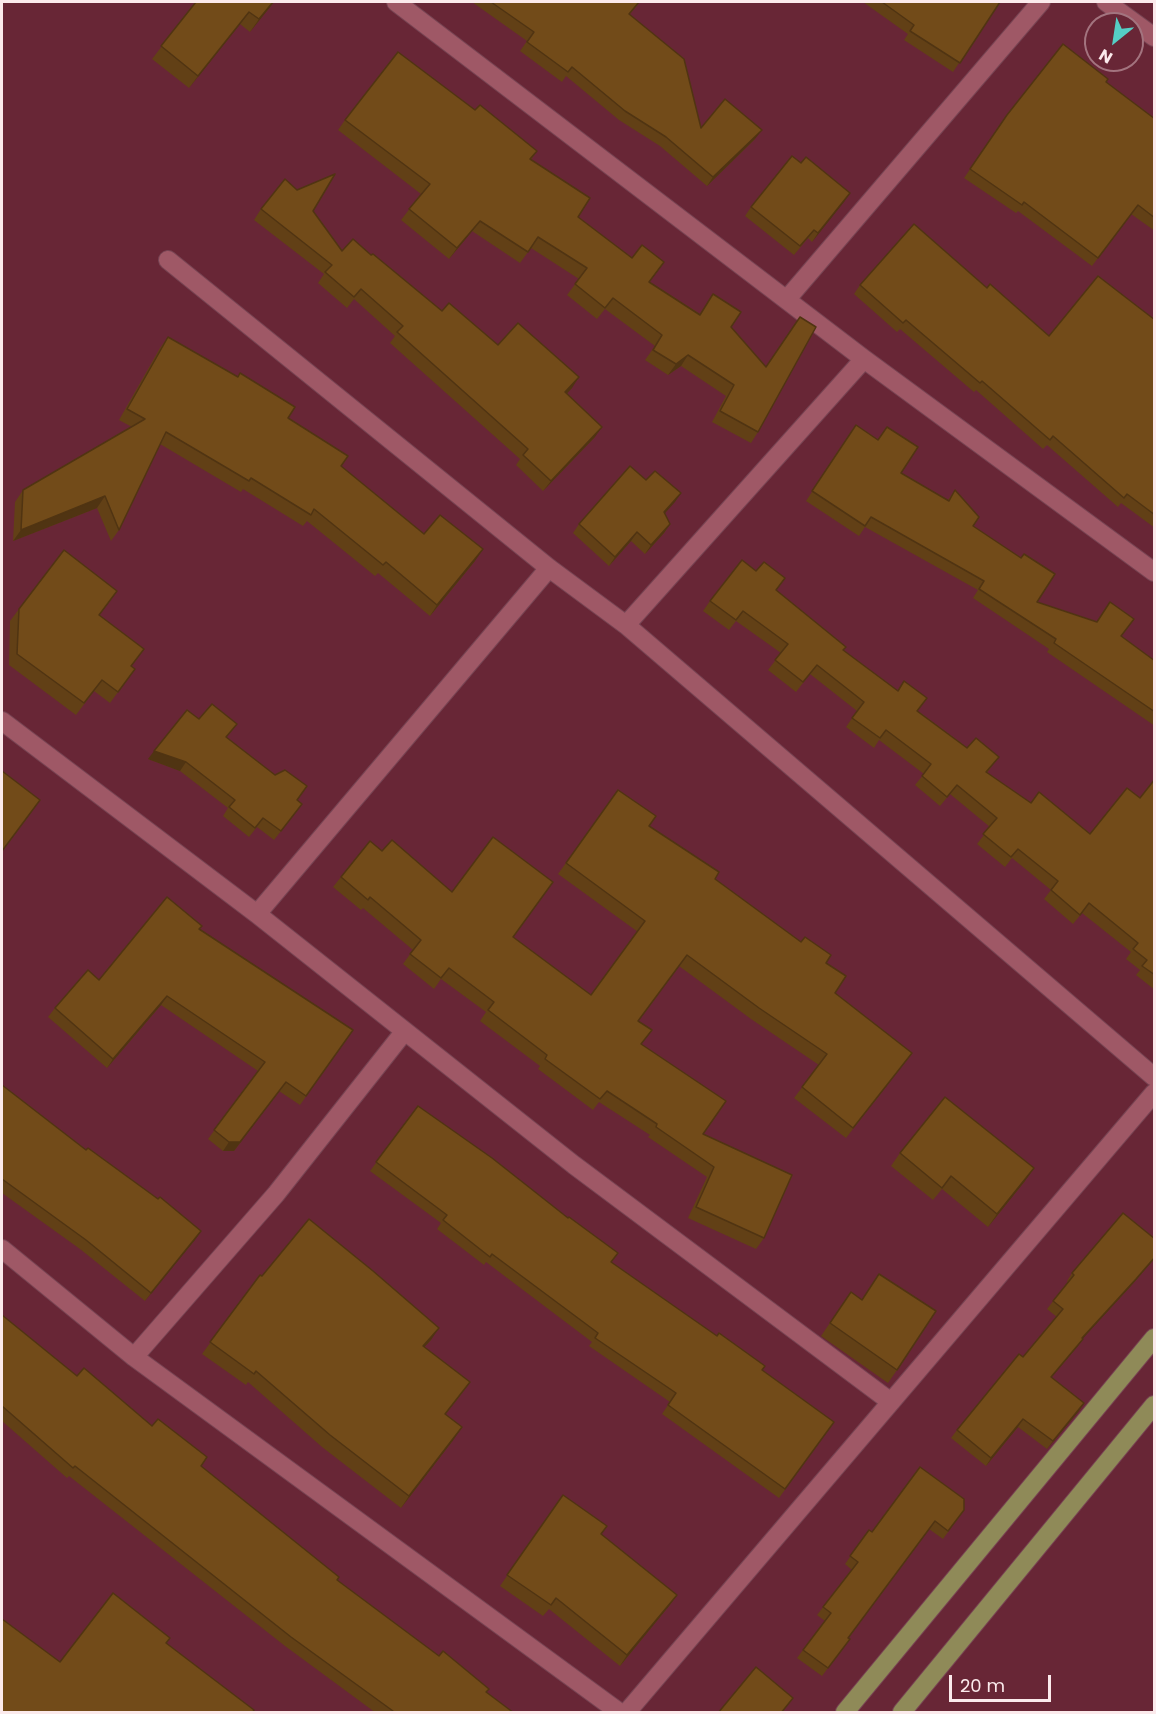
<!DOCTYPE html>
<html>
<head>
<meta charset="utf-8">
<style>
	body { margin:0 }
	#map { position:relative; width:1156px; height:1714px; overflow:hidden; background:#682636; font-family:Poppins,sans-serif }
	canvas { display:block }
	.frame { position:absolute; inset:0; border:3px solid #fbeaec; pointer-events:none }
	.north { position:absolute; left:1084px; top:12px; width:60px; height:60px; box-sizing:border-box; background:#682636; border:2px solid #a3747f; border-radius:50%; rotate:210deg; font-size:16px; font-weight:700; line-height:24px; text-align:center; color:#fbeaec }
	.north::after { content:''; display:block; margin:auto; width:21px; height:27px; background:#55cec5; clip-path:polygon(50% 0,100% 100%,50% 72%,0 100%) }
	.scale { position:absolute; left:949px; top:1675px; width:102px; height:27px; box-sizing:border-box; border:3px solid #fbeaec; border-top:0; padding-left:8px; font-size:18px; line-height:21px; white-space:nowrap; color:#fbeaec; -webkit-text-stroke:4px #682636; paint-order:stroke }
</style>
</head>
<body>
<div id="map">
<canvas width="1156" height="1714"></canvas>
<div class="frame"></div>
<div class="north">N</div>
<div class="scale">20 m</div>
</div>
<script>
const ctx = document.querySelector('canvas').getContext('2d');
ctx.lineJoin = 'round';
const poly = rows => new Path2D(rows.map(r => 'M' + r).join(''));
function stroke(path, color, width, dash) { ctx.strokeStyle = color; ctx.lineWidth = width; ctx.lineCap = dash ? 'butt' : 'round'; ctx.setLineDash(dash || []); ctx.stroke(path); }
function fillPath(path, color) { ctx.fillStyle = color; ctx.fill(path, 'evenodd'); }
const street = poly([
	[396,2,864,359,1154,572],
	[1106,2,1154,37],
	[168,260,549,568,626,625,1154,1077],
	[787,299,1041,2],
	[626,625,864,359],
	[2,721,257,914,574,1165,891,1402],
	[257,914,549,568],
	[2,1249,134,1357,619,1712],
	[134,1357,276,1194,404,1032],
	[627,1712,1154,1093]
]);
const primary = poly([
	[845,1712,1154,1338],
	[902,1712,1154,1405]
]);
const wall = poly([
	[195,2,274,2,250,32,240,24,189,88,152,59,196,2],
	[472,2,640,2,630,14,701,128,755,139,707,186,660,146,619,120,566,76,562,82,520,51,527,41],
	[863,2,1000,2,953,72,904,40,908,34],
	[1106,82,1155,119,1155,231,1131,214,1092,266,1018,211,1016,213,964,178,1007,115],
	[475,110,537,151,531,160,578,217,650,282,700,314,713,294,731,327,758,432,751,443,712,422,726,396,681,366,668,375,645,360,655,346,605,309,597,319,567,295,579,279,531,248,520,263,472,231,449,259,401,220,421,194,338,130,345,120],
	[801,163,850,193,812,242,808,238,794,255,745,216,751,207],
	[261,209,313,211,342,251,371,255,442,311,498,345,572,388,567,393,595,437,543,491,516,465,520,459,390,343,395,336,354,299,347,308,318,283,324,274,254,220],
	[860,285,987,288,1049,336,1155,320,1155,528,1121,503,1118,507,1047,445,1043,449,976,390,974,392,900,329,897,332,854,294],
	[168,337,288,418,341,466,424,534,475,561,430,616,378,573,375,576,307,521,303,526,243,489,241,492,160,444,119,530,111,541,97,508,13,541,15,502,23,490,132,427,119,420,160,348],
	[856,425,901,473,948,500,955,490,973,526,1037,602,1121,636,1155,661,1155,726,1047,652,1049,649,973,598,978,590,865,527,859,536,806,501],
	[646,480,681,493,665,513,670,524,664,533,645,554,631,541,609,566,573,533,579,524],
	[776,591,843,650,918,711,992,766,987,773,1031,803,1090,834,1140,798,1155,779,1155,990,1136,975,1140,970,1126,959,1131,952,1082,913,1073,924,1044,899,1051,890,1012,858,1005,867,977,844,990,827,950,794,940,806,915,785,924,774,879,740,874,748,846,727,857,711,810,674,796,692,768,670,781,653,736,621,729,630,703,611,710,601],
	[109,602,99,615,132,666,135,669,110,703,94,691,76,715,9,665,10,621,19,609],
	[199,719,227,738,302,804,274,840,257,827,249,837,223,816,228,808,180,771,148,759],
	[618,790,649,826,715,879,826,963,835,993,912,1053,846,1138,794,1098,819,1065,751,1019,679,966,638,1021,641,1044,703,1134,764,1238,756,1249,688,1218,707,1177,648,1137,650,1135,599,1102,593,1110,538,1069,540,1066,480,1021,486,1012,441,979,434,989,403,964,413,950,363,908,361,910,333,887,341,877,382,851,452,892,591,995,638,932,558,874],
	[200,929,353,1030,300,1105,279,1091,234,1151,223,1151,208,1139,258,1071,161,1005,107,1068,48,1017,55,1008,99,980],
	[2,1085,86,1150,201,1231,145,1301,80,1249,2,1193],
	[418,1106,611,1262,834,1422,779,1498,662,1414,670,1402,589,1346,592,1342,486,1262,484,1265,437,1229,441,1223,370,1171],
	[900,1153,1025,1181,988,1227,942,1189,933,1200,891,1166],
	[1155,1239,1155,1258,1130,1287,1083,1338,1077,1347,1051,1378,1084,1403,1047,1449,1018,1427,986,1466,951,1438,957,1430,1023,1357,1057,1317,1047,1309,1068,1282,1067,1281,1072,1273],
	[260,1275,431,1340,424,1347,462,1393,445,1415,454,1439,401,1508,322,1447,248,1382,246,1385,202,1354],
	[851,1292,897,1370,888,1383,821,1336],
	[2,1315,77,1376,152,1426,207,1457,201,1466,337,1580,514,1713,376,1713,285,1646,69,1476,67,1478,2,1421],
	[563,1495,601,1534,677,1595,669,1606,620,1666,549,1609,543,1616,500,1586],
	[964,1510,943,1539,929,1529,848,1638,850,1639,822,1676,797,1658,825,1621,817,1615,852,1570,845,1564,869,1530,872,1532]
]);
const shadedWall = poly([
	[273,2,274,2,250,32,259,19],
	[249,12,240,24,189,88,198,76],
	[762,130,755,139,707,186,713,177],
	[850,193,844,202,812,242,818,233],
	[480,221,472,231,449,259,457,248],
	[688,355,681,366,668,375,676,364],
	[579,377,572,388,558,403,565,392],
	[602,427,595,437,543,491,551,481],
	[681,493,675,502,658,521,664,512],
	[105,496,97,508,13,541,21,530],
	[670,524,664,533,645,554,651,545],
	[637,532,631,541,609,566,615,557],
	[483,549,475,561,430,616,437,605],
	[154,751,186,762,180,771,148,759],
	[167,996,161,1005,107,1068,113,1059],
	[279,1091,234,1151,223,1151,229,1142],
	[1034,1168,1025,1181,988,1227,997,1214],
	[201,1231,195,1240,145,1301,151,1293],
	[1155,1257,1155,1258,1130,1287,1076,1346,1082,1338],
	[439,1328,431,1340,415,1357,423,1346],
	[1083,1339,1077,1347,1045,1385,1051,1377],
	[1084,1403,1079,1411,1047,1449,1053,1441],
	[1023,1419,1018,1427,986,1466,991,1458],
	[462,1427,454,1439,401,1508,409,1496],
	[677,1595,669,1606,620,1666,627,1655]
]);
const building = poly([
	[196,2,273,2,259,19,249,12,198,76,161,46,196,2],
	[491,2,639,2,629,14,684,59,701,128,725,99,762,130,713,177,666,137,625,111,572,67,568,72,527,42,534,32,491,2],
	[882,2,1000,2,960,63,910,31,914,25,882,2],
	[1063,44,1108,79,1106,82,1155,119,1155,218,1138,205,1098,258,1024,202,1022,205,970,169,1007,115,1063,44],
	[398,52,475,110,480,105,537,151,530,159,590,198,578,217,632,258,642,245,664,262,649,282,700,315,713,294,741,312,731,327,766,367,800,317,816,327,758,432,720,411,734,385,688,355,676,364,653,350,662,335,613,298,605,308,575,284,587,268,538,237,528,252,480,221,457,248,409,209,430,184,345,120,398,52],
	[792,156,801,163,806,157,850,193,818,233,814,230,800,246,751,207,792,156],
	[335,174,313,211,342,251,353,239,371,255,373,254,442,311,449,303,498,345,518,323,579,377,565,392,602,427,551,481,523,455,528,449,397,332,403,326,361,289,354,297,325,272,332,265,261,209,285,179,297,190,335,174],
	[914,224,987,288,990,284,1049,336,1098,276,1155,320,1155,515,1127,494,1124,498,1053,436,1050,440,982,381,980,383,906,320,903,323,860,285,914,224],
	[168,337,238,377,240,373,295,407,288,418,348,456,341,466,424,534,440,515,483,549,437,605,386,562,383,565,314,509,311,515,251,478,249,481,166,432,119,530,105,496,21,530,23,490,145,419,127,409,168,337],
	[856,425,878,440,887,427,918,447,901,473,949,501,955,490,979,517,973,526,1021,558,1024,554,1055,574,1037,602,1097,622,1110,602,1134,619,1121,636,1155,661,1155,712,1054,643,1056,639,979,589,984,581,871,517,865,526,812,491,856,425],
	[630,466,646,480,655,471,681,493,664,512,670,524,651,545,637,532,615,557,579,524,630,466],
	[64,550,117,591,99,615,144,649,131,666,135,669,118,692,102,680,84,703,17,654,19,609,64,550],
	[742,560,756,571,764,562,785,578,776,590,846,647,843,650,898,691,904,681,927,698,917,711,967,748,976,738,999,757,986,772,1031,803,1039,792,1090,834,1127,788,1140,798,1155,779,1155,975,1142,966,1147,960,1133,949,1138,943,1089,903,1080,915,1051,890,1058,881,1018,849,1011,857,983,834,997,818,957,785,947,797,922,776,931,764,886,730,880,738,852,718,864,702,817,665,803,682,775,660,788,644,743,611,736,620,710,601,742,560],
	[212,704,237,724,226,737,275,775,285,770,307,786,297,800,302,804,281,831,263,818,255,828,229,807,235,800,186,762,154,751,187,710,199,719,212,704],
	[2,771,40,800,2,851,2,771],
	[618,790,656,816,649,826,719,872,715,879,801,942,805,937,831,955,826,963,846,976,835,993,912,1053,853,1128,802,1087,827,1054,759,1008,687,955,638,1021,652,1030,641,1044,726,1101,703,1134,792,1175,764,1238,696,1207,714,1167,656,1127,657,1124,607,1091,600,1099,545,1059,547,1055,488,1010,494,1002,449,968,441,978,410,954,421,940,370,897,368,900,341,877,370,841,382,851,392,840,452,892,493,837,553,882,513,937,591,995,645,921,566,863,618,790],
	[167,897,202,926,199,929,353,1030,306,1096,286,1082,240,1142,229,1142,214,1130,265,1062,167,996,113,1059,55,1008,88,970,99,980,167,897],
	[2,1085,86,1150,88,1148,158,1199,160,1197,201,1231,151,1293,86,1240,2,1179,2,1085],
	[945,1097,1034,1168,997,1214,951,1176,942,1188,900,1153,945,1097],
	[418,1106,492,1158,568,1218,569,1217,618,1253,611,1262,717,1336,719,1333,765,1366,762,1370,834,1422,785,1489,668,1405,676,1393,595,1338,598,1333,492,1254,490,1257,443,1220,447,1215,376,1162,418,1106],
	[1123,1213,1155,1239,1155,1257,1136,1279,1082,1338,1083,1339,1051,1377,1084,1403,1053,1441,1023,1419,991,1458,957,1430,1019,1354,1023,1357,1063,1309,1053,1301,1074,1275,1072,1273,1123,1213],
	[309,1219,373,1271,439,1328,423,1346,470,1382,445,1414,462,1427,409,1496,330,1435,256,1371,254,1374,210,1342,260,1275,262,1276,309,1219],
	[879,1274,936,1311,897,1370,830,1323,851,1292,862,1300,879,1274],
	[2,1315,77,1376,84,1368,152,1426,158,1419,207,1457,201,1466,339,1577,337,1580,439,1656,443,1651,489,1689,486,1692,514,1713,392,1713,393,1711,291,1637,75,1466,73,1468,2,1406,2,1315],
	[920,1467,964,1499,964,1510,948,1531,935,1521,848,1638,850,1639,828,1668,803,1650,831,1613,823,1607,858,1562,850,1556,869,1530,872,1532,920,1467],
	[563,1495,607,1526,601,1534,677,1595,627,1655,556,1598,551,1605,507,1575,563,1495],
	[113,1593,170,1638,166,1643,254,1710,252,1713,3,1713,2,1711,2,1619,60,1662,113,1593],
	[756,1667,793,1698,781,1713,718,1713,756,1667]
]);
stroke(street, '#774453', 20);
stroke(primary, '#774453', 20);
stroke(street, '#9f5866', 18);
stroke(primary, '#8f8a58', 18);
fillPath(wall, '#624016');
fillPath(shadedWall, '#503412');
fillPath(building, '#724b19');
stroke(building, '#503412', 1.5);
</script>
</body>
</html>
